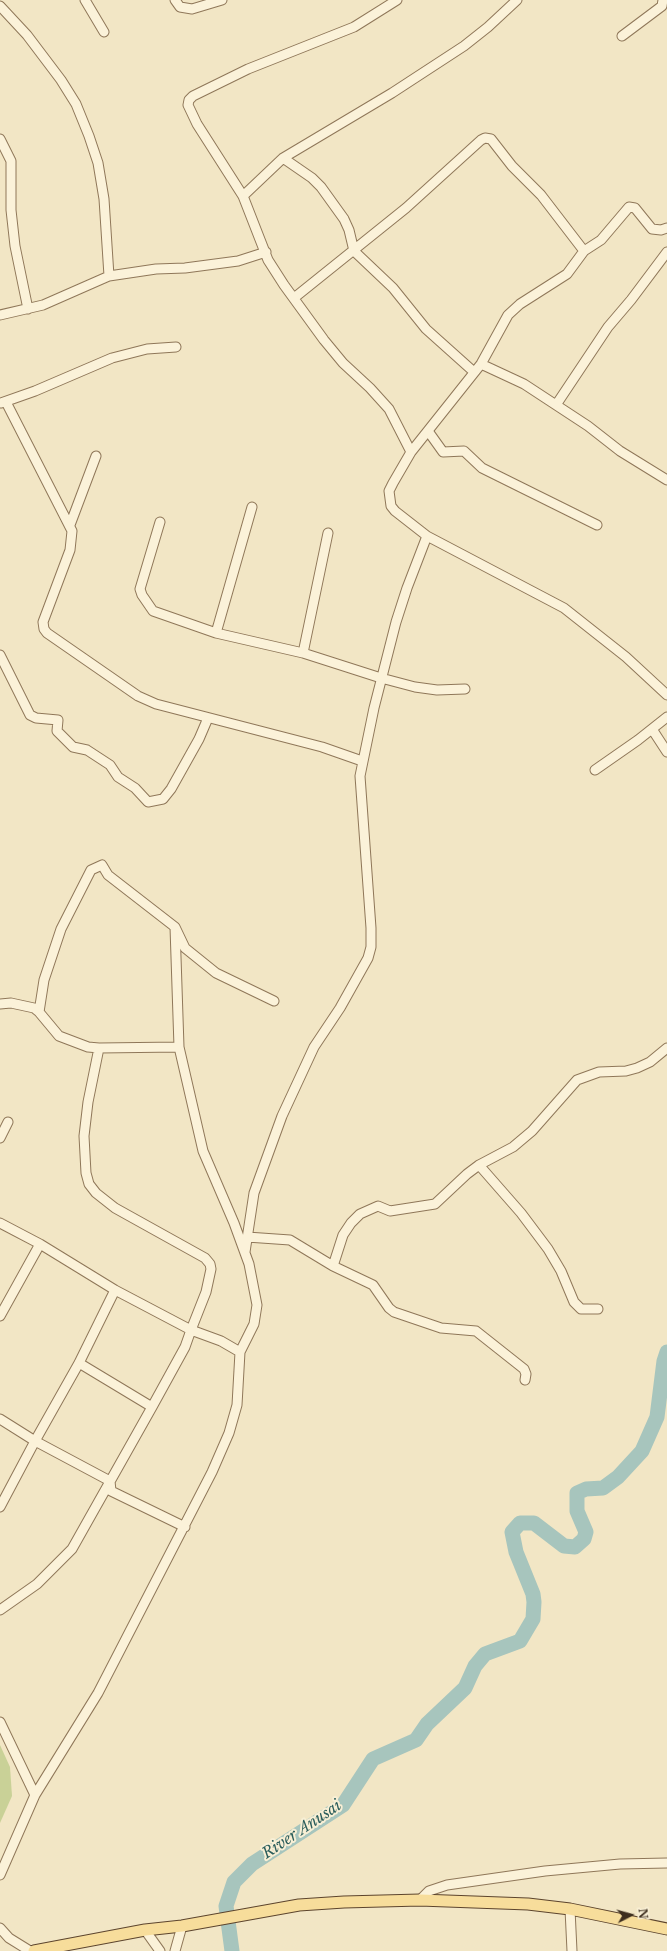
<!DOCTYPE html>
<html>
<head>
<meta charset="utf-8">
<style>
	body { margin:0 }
	#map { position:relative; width:667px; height:1951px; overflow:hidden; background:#f2e6c5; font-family:"Libre Baskerville",serif }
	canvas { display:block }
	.north { position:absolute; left:611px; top:1895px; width:40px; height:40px; -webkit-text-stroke:3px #f8efd5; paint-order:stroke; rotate:84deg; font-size:11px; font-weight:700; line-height:16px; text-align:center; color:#3e2e1e }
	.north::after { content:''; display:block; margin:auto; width:14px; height:18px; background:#3e2e1e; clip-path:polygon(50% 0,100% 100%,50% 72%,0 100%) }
</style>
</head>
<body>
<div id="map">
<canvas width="667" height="1951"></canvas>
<div class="north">N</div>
</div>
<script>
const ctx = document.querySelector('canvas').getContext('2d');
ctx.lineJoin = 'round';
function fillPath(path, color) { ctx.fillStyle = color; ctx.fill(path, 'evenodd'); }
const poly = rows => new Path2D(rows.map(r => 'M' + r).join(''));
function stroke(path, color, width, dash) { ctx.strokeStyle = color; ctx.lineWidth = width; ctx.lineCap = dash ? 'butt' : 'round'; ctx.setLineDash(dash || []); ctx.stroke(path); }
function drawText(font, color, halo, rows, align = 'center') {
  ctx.font = font + ' "Libre Baskerville",serif'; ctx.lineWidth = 4; ctx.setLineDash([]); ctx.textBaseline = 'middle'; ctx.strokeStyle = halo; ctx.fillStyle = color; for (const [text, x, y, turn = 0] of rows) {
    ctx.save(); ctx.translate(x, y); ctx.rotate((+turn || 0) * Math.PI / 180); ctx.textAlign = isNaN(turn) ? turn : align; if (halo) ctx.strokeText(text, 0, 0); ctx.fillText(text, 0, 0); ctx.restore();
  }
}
const green = poly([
	[0,1745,10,1767,12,1796,0,1823]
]);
const river = poly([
	[232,1951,226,1906,234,1882,252,1864,343,1805,373,1759,416,1740,427,1724,465,1688,475,1666,485,1654,520,1641,533,1619,534,1602,533,1594,516,1552,512,1532,520,1523,534,1523,564,1546,575,1547,584,1539,586,1532,577,1511,577,1493,586,1489,603,1488,618,1477,642,1451,657,1417,664,1361,667,1352]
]);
const minor = poly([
	[85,0,104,32],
	[175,0,180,7,192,9,222,0],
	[397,0,354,27,248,69,193,96,189,100,188,105,197,124,243,196,268,260,284,285,324,340,343,363,370,388,389,409,411,452],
	[0,6,27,35,61,80,76,104,89,136,98,163,104,199,109,276],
	[622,36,662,6,663,0],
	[0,139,11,161,11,210,15,246,28,309],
	[283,158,312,178,321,187,344,219,349,230,354,251,393,288,426,329,474,372],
	[243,196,283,158,392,93,464,46,488,27,517,0],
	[667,228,661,230,652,229,635,208,629,207,601,240,584,251,567,274,520,304,508,315,481,364,411,452,393,483,389,491,391,506,395,511,427,536,564,608,626,657,667,695],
	[294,298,406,208,481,140,485,138,491,139,512,166,541,195,584,251],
	[0,315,43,305,109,276,156,269,185,268,238,261,266,252],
	[481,364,524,384,588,426,620,451,667,480],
	[6,402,72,531,70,550,43,622,44,629,47,633,138,696,156,704,322,747,362,761],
	[1,403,35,391,112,358,147,349,176,347],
	[556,405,608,327,631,300,667,252],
	[428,431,443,452,464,451,482,468,597,525],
	[160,522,140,589,142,595,153,611,216,633,303,653,381,678,415,687,437,690,465,689],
	[70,525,96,456],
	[216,633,252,507],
	[303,653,328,533],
	[0,655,30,715,36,718,58,720,57,731,73,747,87,750,110,765,118,777,135,788,148,802,163,799,171,789,199,739,208,718],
	[652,729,667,752],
	[595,770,638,740,667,717],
	[0,1004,11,1003,34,1008,39,1012,59,1036,88,1047,99,1048,179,1047],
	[39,1012,44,980,61,929,91,870,102,865,108,875,175,927,185,948,216,973,274,1001],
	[0,1138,8,1122],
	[479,1165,521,1213,548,1249,561,1271,574,1302,581,1309,598,1309],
	[0,1223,40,1244,115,1290,191,1330,206,1292,211,1269,210,1264,205,1258,115,1208,96,1193,89,1184,86,1173,84,1136,88,1102,99,1048],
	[247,1237,290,1240,333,1266,373,1285,389,1308,394,1312,441,1328,476,1331,524,1369,526,1374,525,1380],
	[245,1252,254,1193,282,1116,314,1047,340,1008,368,958,371,947,371,928,360,776,374,708,396,622,407,588,427,536],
	[333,1266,343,1235,351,1223,360,1214,378,1206,390,1211,435,1204,467,1174,479,1165,513,1147,532,1131,577,1080,599,1072,626,1071,637,1068,650,1062,667,1048],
	[0,1316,40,1244],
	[79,1363,152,1407],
	[0,1419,35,1441,110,1481,111,1491,185,1527],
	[0,1507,35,1441,79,1363,115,1290],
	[0,1610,37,1584,72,1549,152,1407,185,1347,191,1330,221,1341,240,1352],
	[0,1722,35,1795],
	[0,1875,35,1795,98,1693,212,1472,229,1433,237,1405,240,1352,254,1324,257,1305,249,1264,234,1223,203,1151,179,1047,175,927],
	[420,1900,429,1891,447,1885,545,1871,620,1864,667,1863],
	[570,1909,572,1951],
	[0,1928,9,1938,30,1951],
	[145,1930,160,1951],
	[175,1951,182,1926]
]);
const major = poly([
	[34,1951,145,1930,182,1926,299,1905,344,1902,420,1900,528,1904,570,1909,667,1929]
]);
const waterNames = [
	["River Anusai",302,1830,-34]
];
fillPath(green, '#c9d197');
stroke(river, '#a7c5bd', 15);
stroke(minor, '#8f7759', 11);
stroke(major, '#5c442d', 13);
stroke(minor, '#fbf2d9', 9);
stroke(major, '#f7dd9b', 11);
drawText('italic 15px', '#2c5e5c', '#f8efd5', waterNames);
</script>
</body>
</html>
